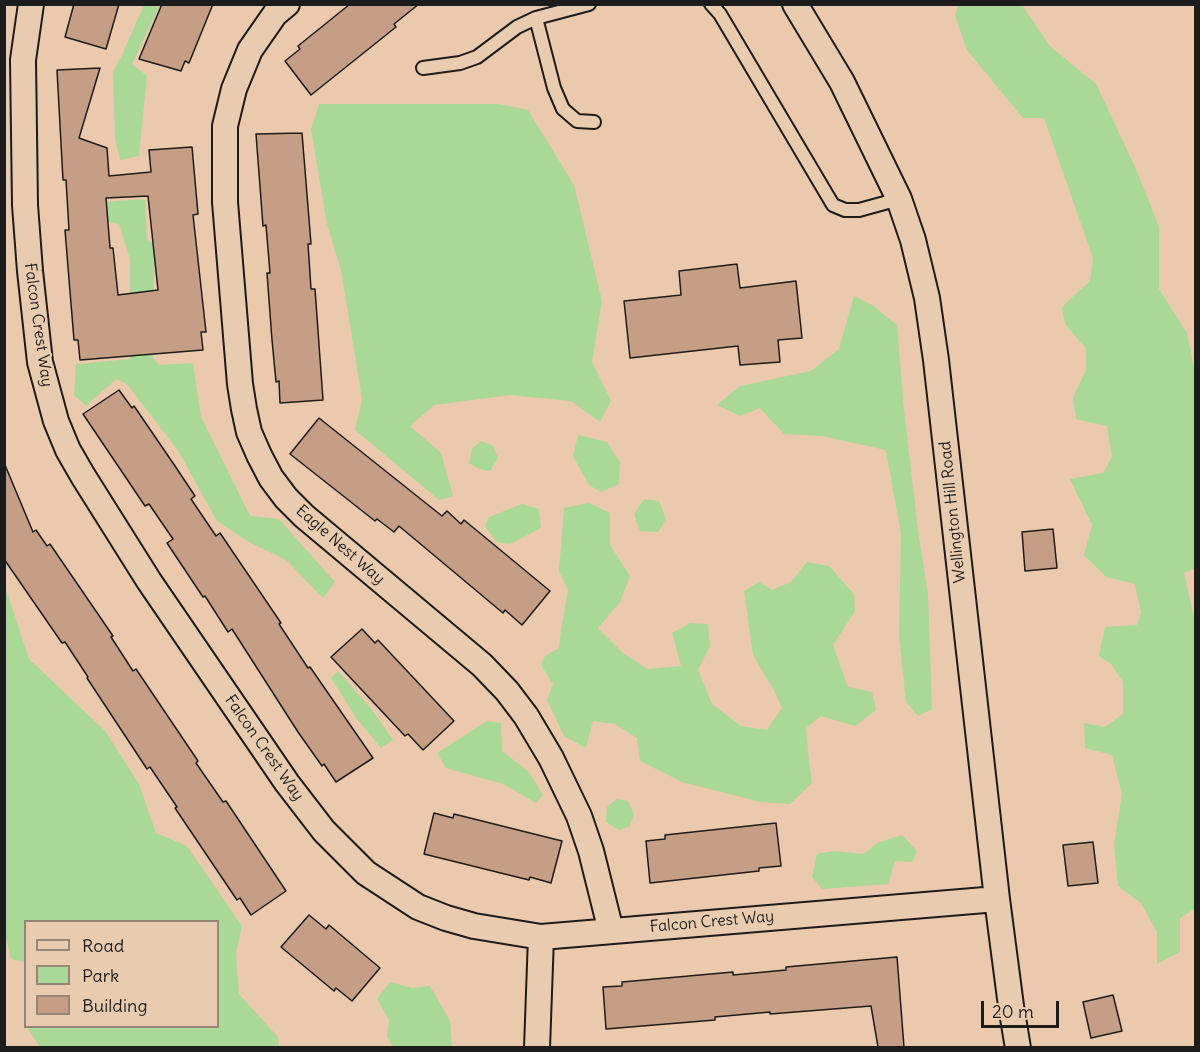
<!DOCTYPE html>
<html>
<head>
<meta charset="utf-8">
<style>
	body { margin:0 }
	#map { position:relative; width:1200px; height:1052px; overflow:hidden; background:#eac9ad; font-family:Delius,sans-serif }
	canvas { display:block }
	.frame { position:absolute; inset:0; border:6px solid #1c1c1c; pointer-events:none }
	.legend { position:absolute; left:24px; top:920px; width:195px; height:108px; box-sizing:border-box; background:#e9ccb0; border:2px solid #978675; margin:0; padding:8px 10px; list-style:none; font-size:18px; color:#1c1c1c }
	.legend li { display:flex; align-items:center; gap:12px; height:30px }
	.legend b { width:30px; border:2px solid #978675 }
	.scale { position:absolute; left:981px; top:1001px; width:78px; height:27px; box-sizing:border-box; border:3px solid #1c1c1c; border-top:0; padding-left:8px; font-size:18px; line-height:21px; white-space:nowrap; color:#1c1c1c; -webkit-text-stroke:4px #e9ccb0; paint-order:stroke }
</style>
</head>
<body>
<div id="map">
<canvas width="1200" height="1052"></canvas>
<div class="frame"></div>
<ul class="legend">
<li><b style="height:8px;background:#e9ccb0"></b>Road</li>
<li><b style="height:16px;background:#aad897"></b>Park</li>
<li><b style="height:16px;background:#c59e85"></b>Building</li>
</ul>
<div class="scale">20 m</div>
</div>
<script>
const ctx = document.querySelector('canvas').getContext('2d');
ctx.lineJoin = 'round';
function fillPath(path, color) { ctx.fillStyle = color; ctx.fill(path, 'evenodd'); }
const poly = rows => new Path2D(rows.map(r => 'M' + r).join(''));
function stroke(path, color, width, dash) { ctx.strokeStyle = color; ctx.lineWidth = width; ctx.lineCap = dash ? 'butt' : 'round'; ctx.setLineDash(dash || []); ctx.stroke(path); }
function drawText(font, color, halo, rows, align = 'center') {
  ctx.font = font + ' Delius,sans-serif'; ctx.lineWidth = 4.5; ctx.setLineDash([]); ctx.textBaseline = 'middle'; ctx.strokeStyle = halo; ctx.fillStyle = color; for (const [text, x, y, turn = 0] of rows) {
    ctx.save(); ctx.translate(x, y); ctx.rotate((+turn || 0) * Math.PI / 180); ctx.textAlign = isNaN(turn) ? turn : align; if (halo) ctx.strokeText(text, 0, 0); ctx.fillText(text, 0, 0); ctx.restore();
  }
}
const green = poly([
	[144,5,160,5,132,64,147,76,139,156,120,160,115,138,113,72,122,55],
	[959,5,1022,5,1050,46,1096,84,1136,169,1159,227,1159,289,1187,333,1196,378,1195,568,1184,573,1196,625,1196,908,1180,918,1180,952,1157,964,1157,932,1141,903,1118,886,1114,845,1122,794,1112,755,1085,748,1084,723,1105,727,1123,714,1123,682,1111,664,1099,656,1105,627,1137,625,1141,613,1135,584,1106,577,1084,555,1092,525,1070,479,1103,473,1112,457,1107,426,1076,419,1073,398,1086,370,1086,349,1065,324,1062,307,1090,281,1093,258,1044,118,1023,118,967,50,955,15],
	[319,104,499,104,528,110,574,185,602,301,592,362,611,401,600,422,571,401,510,395,434,405,410,426,441,453,453,496,439,500,355,430,362,399,341,270,327,224,311,129],
	[145,199,147,241,163,246,166,260,154,267,153,358,159,365,193,363,201,417,250,516,279,519,335,582,323,598,286,560,247,541,217,521,179,452,127,384,116,379,86,406,74,395,76,364,130,359,130,259,119,224,96,220,77,204],
	[854,296,872,305,897,325,904,410,918,530,928,595,932,709,918,716,906,702,899,635,901,534,886,450,822,436,784,434,760,408,740,416,717,405,740,386,811,371,839,349],
	[578,435,607,442,620,462,619,484,601,492,589,485,573,456],
	[481,441,493,446,498,458,490,471,479,469,469,463,472,449],
	[644,499,659,501,666,519,658,532,640,531,634,514],
	[589,503,610,513,610,545,630,576,620,602,598,628,623,653,647,669,681,666,672,633,690,623,708,624,710,646,698,670,712,704,741,726,767,730,782,708,775,692,753,655,744,591,759,582,772,590,791,582,807,562,829,566,854,594,855,611,833,645,848,687,872,692,876,710,855,726,821,716,806,728,809,762,812,783,790,804,760,802,682,782,640,761,637,738,615,724,593,721,586,748,564,736,547,700,553,684,541,665,545,656,559,648,561,631,568,590,559,571,564,508],
	[522,504,539,509,541,528,510,544,497,542,485,526,489,517],
	[4,588,7,592,29,659,105,731,139,784,156,833,187,846,242,926,236,954,239,994,278,1037,279,1047,40,1047,27,1027,218,1026,218,922,26,922,25,962,11,959,4,930],
	[338,671,373,711,393,740,381,748,357,719,331,678],
	[487,721,501,723,502,751,529,772,543,795,536,803,503,784,446,768,437,753],
	[617,799,628,801,634,814,630,826,619,830,606,822,607,807],
	[902,835,917,851,912,862,895,861,888,884,822,889,812,877,817,854,834,851,863,854,879,842],
	[390,982,412,988,430,986,450,1021,452,1047,393,1047,387,1037,389,1020,377,999]
]);
const building = poly([
	[74,4,119,4,106,49,65,37,74,4],
	[162,4,213,4,189,63,185,61,181,71,139,59,162,4],
	[350,4,419,4,394,24,396,27,311,95,285,61,300,49,298,46,350,4],
	[100,68,79,138,107,148,109,176,151,172,149,150,192,147,198,214,193,215,206,332,201,332,203,350,80,360,78,340,74,340,67,255,65,230,69,230,66,180,63,180,57,70,100,68],
	[148,196,158,290,118,295,113,248,110,248,106,198,148,196],
	[302,133,311,244,308,244,311,289,315,289,323,400,280,403,279,381,276,382,272,340,267,273,270,273,266,225,263,226,256,134,302,133],
	[737,264,740,288,796,281,802,338,778,340,780,362,740,365,738,346,630,358,624,301,681,295,679,271,737,264],
	[119,390,132,408,134,406,175,466,195,496,191,499,216,536,220,533,281,623,279,624,308,668,310,667,373,758,336,782,324,764,322,766,298,732,232,629,228,632,205,596,203,597,167,543,173,539,149,504,145,506,83,414,119,390],
	[319,418,442,516,447,511,461,524,464,520,550,591,522,625,505,610,503,613,399,526,394,532,377,519,375,521,290,454,319,418],
	[5,465,33,532,36,530,47,546,50,544,113,636,111,637,133,671,136,669,198,761,196,763,223,802,226,801,286,891,251,915,240,898,237,900,175,808,177,807,150,767,147,769,87,678,88,677,65,642,62,643,4,559,5,465],
	[1053,529,1057,568,1025,571,1022,532,1053,529],
	[362,629,375,643,378,640,454,721,423,750,408,734,405,736,331,657,362,629],
	[434,813,453,818,454,814,562,841,551,883,530,877,529,880,424,854,434,813],
	[776,823,781,866,759,868,759,871,650,883,646,841,665,839,665,835,776,823],
	[1093,842,1098,883,1068,886,1063,845,1093,842],
	[309,915,326,929,329,925,380,968,352,1001,336,988,334,991,281,947,309,915],
	[897,957,904,1047,878,1047,871,1006,770,1014,770,1012,715,1017,715,1020,606,1029,603,987,622,986,622,982,733,972,733,975,786,970,786,967,897,957],
	[1113,995,1122,1031,1091,1038,1083,1002,1113,995]
]);
const service = poly([
	[711,4,720,14,833,205,845,210,859,210,899,199],
	[536,18,554,88,563,109,577,121,594,122],
	[423,68,460,63,477,57,517,27,536,18,589,4]
]);
const minor = poly([
	[31,4,23,60,25,205,30,271,40,362,56,421,68,450,83,476,149,581,287,783,324,831,366,873,418,907,446,918,474,926,541,937,997,899],
	[287,4,275,14,250,50,234,89,225,126,225,202,240,384,244,409,249,432,259,455,271,478,286,498,304,516,482,665,507,691,526,716,551,758,579,816,591,851,611,931],
	[795,4,842,82,899,199,913,240,927,298,936,360,997,899,1011,1006,1018,1048],
	[537,1048,541,937]
]);
const streetNames = [
	["Falcon Crest Way",38,325,82],
	["Wellington Hill Road",953,512,-96],
	["Eagle Nest Way",340,545,41],
	["Falcon Crest Way",264,748,55],
	["Falcon Crest Way",712,922,-5]
];
fillPath(green, '#aad897');
fillPath(building, '#c59e85');
stroke(building, '#1c1c1c', 1.5);
stroke(service, '#1c1c1c', 16);
stroke(minor, '#1c1c1c', 28);
stroke(service, '#e9ccb0', 12);
stroke(minor, '#e9ccb0', 24);
drawText('16px', '#1c1c1c', '#e9ccb0', streetNames);
</script>
</body>
</html>
